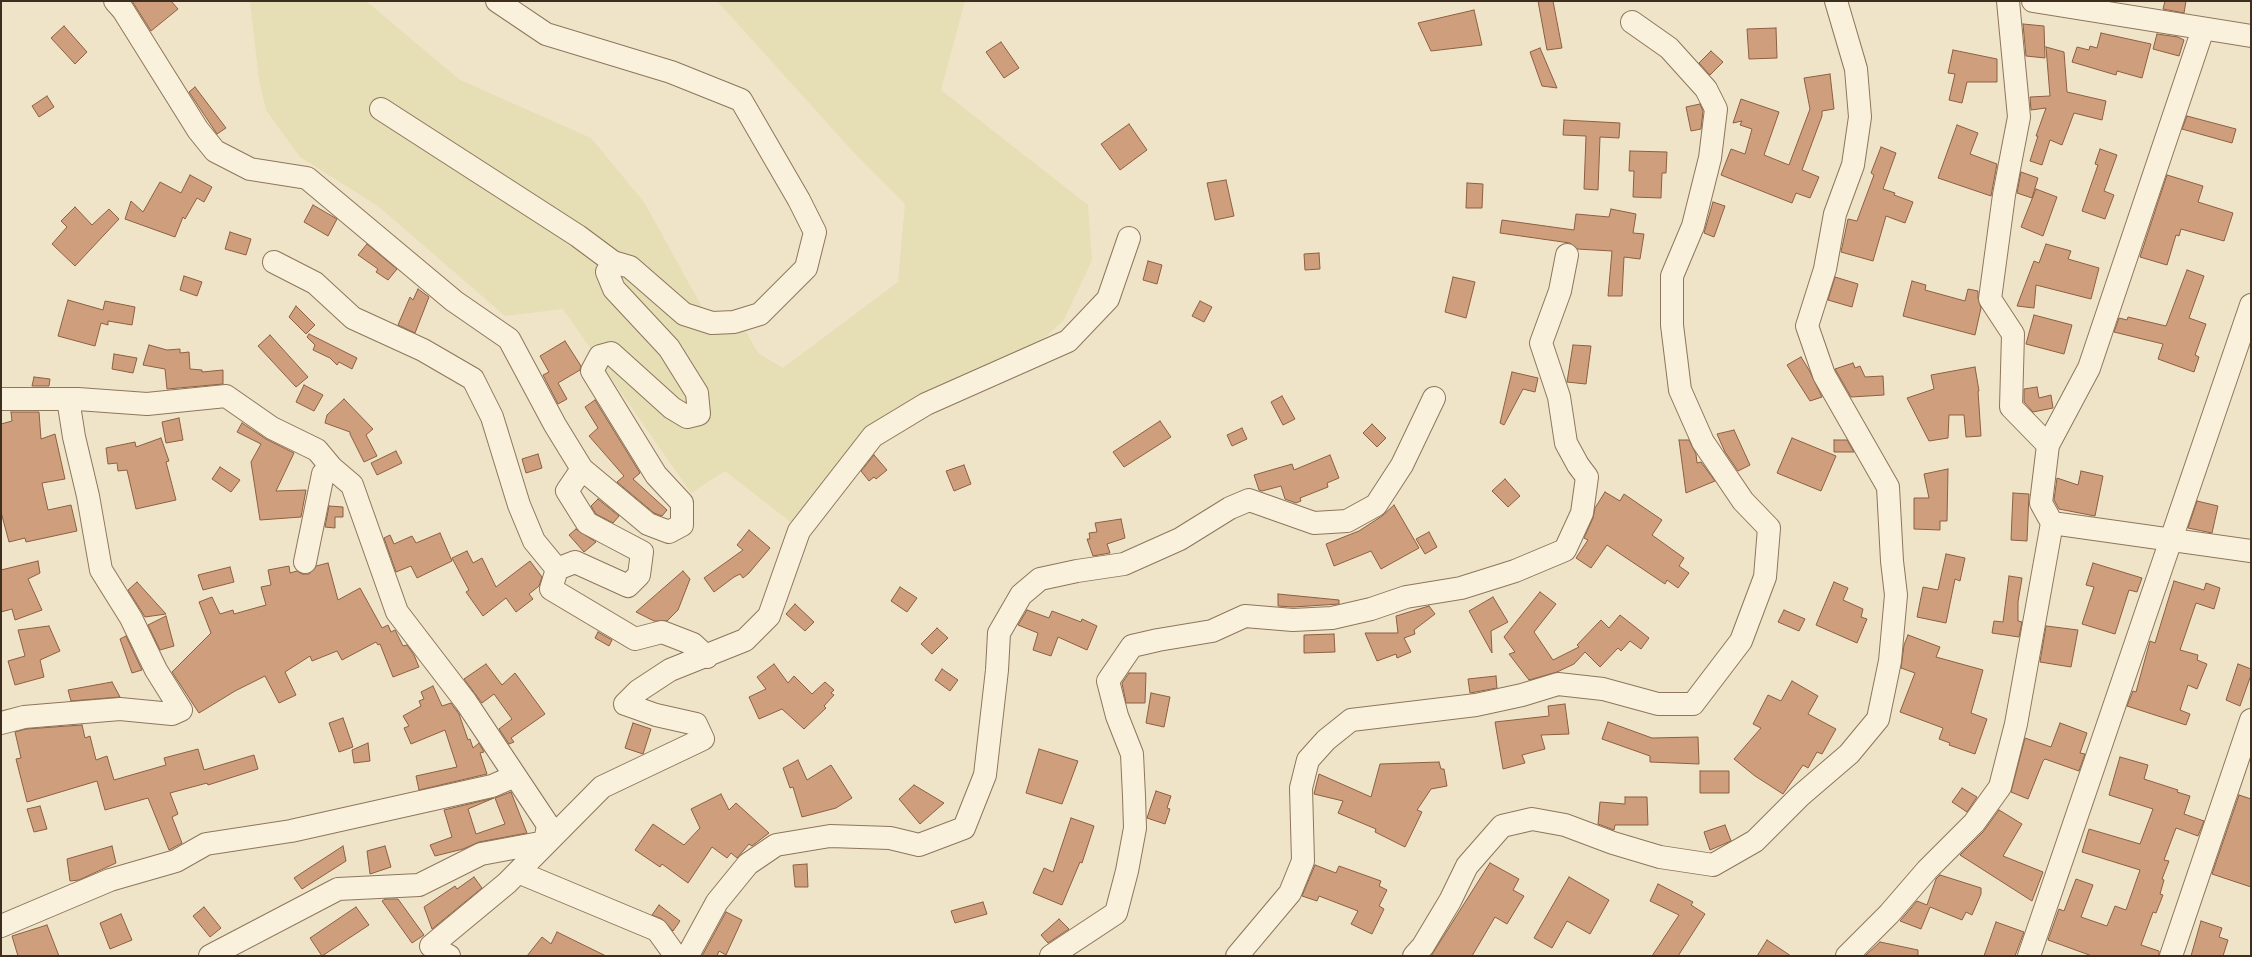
<!DOCTYPE html>
<html>
<head>
<meta charset="utf-8">
<style>
	body { margin:0 }
	#map { position:relative; width:2252px; height:957px; overflow:hidden; background:#f0e4c8; font-family:"Zilla Slab",serif }
	canvas { display:block }
	.frame { position:absolute; inset:0; border:2px solid #3d2e20; pointer-events:none }
</style>
</head>
<body>
<div id="map">
<canvas width="2252" height="957"></canvas>
<div class="frame"></div>
</div>
<script>
const ctx = document.querySelector('canvas').getContext('2d');
ctx.lineJoin = 'round';
function fillPath(path, color) { ctx.fillStyle = color; ctx.fill(path, 'evenodd'); }
const poly = rows => new Path2D(rows.map(r => 'M' + r).join(''));
function stroke(path, color, width, dash) { ctx.strokeStyle = color; ctx.lineWidth = width; ctx.lineCap = dash ? 'butt' : 'round'; ctx.setLineDash(dash || []); ctx.stroke(path); }
const farmland = poly([
	[250,1,366,1,460,80,591,138,644,202,707,316,745,330,758,353,783,368,898,282,905,204,858,157,717,1,965,1,941,90,1088,205,1092,260,1064,320,1029,352,894,409,793,524,725,471,691,493,563,309,505,316,378,206,300,157,266,110,259,80]
]);
const building = poly([
	[132,1,171,1,178,9,151,31,132,1],
	[1538,1,1553,1,1562,48,1547,50,1538,1],
	[2165,1,2186,1,2184,13,2163,9,2165,1],
	[1474,10,1482,45,1431,51,1418,23,1474,10],
	[2023,24,2044,26,2045,58,2026,56,2023,24],
	[64,26,87,52,75,64,51,38,64,26],
	[1776,28,1777,58,1749,59,1747,29,1776,28],
	[2101,33,2151,44,2142,78,2117,71,2116,75,2072,62,2077,47,2089,50,2090,46,2097,48,2101,33],
	[2157,34,2178,37,2184,40,2179,56,2153,49,2157,34],
	[1001,42,1019,68,1004,78,986,52,1001,42],
	[2046,47,2064,52,2067,92,2106,101,2102,120,2074,113,2062,145,2050,140,2042,165,2030,161,2038,136,2036,136,2046,108,2031,110,2030,97,2050,96,2046,47],
	[1540,48,1557,88,1542,86,1530,52,1540,48],
	[1953,50,1997,59,1997,82,1967,82,1962,103,1949,100,1955,74,1948,73,1953,50],
	[1711,51,1723,62,1710,75,1699,63,1711,51],
	[1830,74,1834,109,1822,111,1822,116,1802,170,1819,177,1810,198,1796,193,1792,203,1721,175,1731,149,1745,154,1752,129,1740,125,1742,121,1733,123,1741,99,1779,112,1764,155,1789,165,1810,109,1804,78,1830,74],
	[195,87,226,128,217,134,189,92,195,87],
	[47,96,54,107,39,117,32,106,47,96],
	[1700,104,1703,111,1701,129,1691,131,1686,107,1700,104],
	[2187,116,2236,129,2232,143,2182,129,2187,116],
	[1564,120,1620,123,1619,138,1600,137,1598,190,1584,189,1586,136,1563,135,1564,120],
	[1129,124,1147,150,1120,170,1101,144,1129,124],
	[1957,125,1978,133,1970,154,1997,164,1991,196,1938,178,1957,125],
	[1881,147,1896,153,1883,189,1895,193,1894,195,1913,202,1905,223,1886,216,1873,261,1841,252,1848,219,1857,221,1874,175,1871,173,1881,147],
	[2100,149,2117,155,2104,191,2114,195,2105,219,2082,211,2098,165,2095,164,2100,149],
	[1630,151,1667,152,1666,173,1662,173,1661,198,1633,197,1634,171,1629,171,1630,151],
	[2021,172,2038,178,2032,198,2017,193,2021,172],
	[190,175,212,187,204,202,197,198,185,219,183,217,175,237,125,219,131,201,143,212,160,182,181,193,190,175],
	[2167,175,2203,186,2198,202,2233,213,2224,241,2181,229,2179,236,2176,235,2167,265,2140,257,2167,175],
	[1226,180,1234,216,1215,220,1207,183,1226,180],
	[1467,183,1483,184,1482,208,1466,208,1467,183],
	[2036,189,2057,197,2043,236,2021,227,2036,189],
	[1713,202,1725,206,1714,237,1704,233,1713,202],
	[313,205,337,219,328,236,304,222,313,205],
	[75,207,92,225,109,209,119,219,75,266,52,244,67,227,61,221,75,207],
	[1611,209,1636,214,1633,233,1644,234,1640,259,1624,257,1622,296,1608,296,1612,251,1577,249,1570,243,1500,233,1502,220,1574,230,1576,214,1609,217,1611,209],
	[230,232,251,239,246,255,225,249,230,232],
	[367,244,397,269,388,280,376,272,378,269,358,255,367,244],
	[2046,244,2071,251,2068,259,2099,268,2091,299,2036,285,2034,308,2017,306,2034,261,2039,263,2046,244],
	[1319,253,1320,269,1305,270,1304,254,1319,253],
	[1148,261,1162,265,1157,284,1143,280,1148,261],
	[2187,270,2204,276,2189,318,2206,324,2195,355,2199,357,2194,372,2158,359,2163,344,2114,332,2119,318,2127,320,2128,317,2166,326,2187,270],
	[184,276,202,282,197,296,180,290,184,276],
	[1453,277,1475,282,1466,318,1445,312,1453,277],
	[1835,277,1858,284,1852,307,1828,300,1835,277],
	[1912,281,1926,285,1925,290,1965,301,1968,289,1978,291,1978,298,1981,308,1975,335,1903,316,1912,281],
	[418,289,429,297,415,333,398,325,410,297,413,300,418,289],
	[68,300,103,310,105,301,135,307,132,325,108,321,108,325,101,323,95,346,58,336,68,300],
	[1200,301,1212,307,1204,322,1192,316,1200,301],
	[296,306,315,325,306,334,289,317,296,306],
	[2034,315,2072,325,2064,354,2026,344,2034,315],
	[309,334,357,358,352,369,339,362,337,365,330,358,313,350,315,345,307,337,309,334],
	[270,335,308,377,296,387,258,346,270,335],
	[565,341,581,366,580,370,558,383,567,399,558,404,543,375,549,372,540,356,565,341],
	[149,345,167,350,180,349,180,353,189,352,190,369,202,370,202,372,223,370,223,384,167,389,165,369,143,365,149,345],
	[1573,345,1591,346,1586,384,1567,382,1573,345],
	[114,354,137,358,133,373,112,369,114,354],
	[1801,357,1809,370,1822,397,1810,401,1787,365,1801,357],
	[1853,363,1855,368,1860,366,1865,377,1883,376,1884,395,1851,397,1835,369,1853,363],
	[1975,367,1979,391,1978,391,1981,436,1966,437,1964,415,1949,415,1948,438,1929,441,1907,398,1934,389,1931,375,1975,367],
	[1512,372,1538,378,1535,392,1523,389,1504,425,1500,423,1512,372],
	[34,377,50,379,49,386,32,386,34,377],
	[304,385,323,395,314,411,296,402,304,385],
	[2037,387,2039,398,2051,395,2053,408,2033,412,2024,402,2024,389,2037,387],
	[1282,396,1295,419,1283,425,1271,402,1282,396],
	[344,399,373,429,366,435,377,456,364,462,350,434,350,432,325,423,327,415,344,399],
	[595,400,640,473,633,479,667,510,662,516,654,513,617,482,624,476,589,436,598,428,585,407,595,400],
	[11,412,39,412,41,439,55,434,65,479,42,483,48,510,71,505,77,531,26,542,25,538,9,542,1,512,1,424,12,421,11,412],
	[179,418,183,440,166,443,162,422,179,418],
	[1160,421,1171,437,1124,467,1113,452,1160,421],
	[242,423,266,439,294,453,276,491,306,490,301,517,260,520,251,462,261,444,237,432,242,423],
	[1372,424,1386,438,1377,447,1363,433,1372,424],
	[1242,428,1247,439,1232,446,1227,435,1242,428],
	[1734,430,1750,465,1738,471,1725,452,1717,434,1734,430],
	[161,438,169,461,166,462,176,500,136,509,127,470,118,471,117,463,108,464,106,448,135,442,136,447,161,438],
	[1792,438,1836,456,1821,491,1777,473,1792,438],
	[1679,440,1689,440,1696,454,1697,463,1701,462,1715,481,1686,493,1679,440],
	[1834,440,1847,440,1854,452,1834,452,1834,440],
	[396,451,402,463,377,475,371,463,396,451],
	[538,454,542,468,526,473,522,459,538,454],
	[874,455,887,470,876,479,874,477,869,481,861,471,874,455],
	[1330,455,1339,478,1327,483,1328,487,1300,498,1301,501,1296,503,1285,499,1281,486,1262,491,1259,490,1254,475,1292,464,1294,470,1330,455],
	[964,465,971,484,954,491,946,471,964,465],
	[220,467,240,480,231,492,212,479,220,467],
	[1948,469,1947,521,1940,521,1940,530,1914,529,1914,498,1929,498,1924,474,1948,469],
	[2081,471,2103,476,2095,516,2059,509,2054,500,2057,478,2078,485,2081,471],
	[1505,479,1520,496,1508,507,1492,491,1505,479],
	[1605,492,1620,501,1624,494,1662,520,1652,535,1684,558,1679,566,1689,573,1678,588,1667,580,1665,584,1607,545,1591,568,1576,558,1588,540,1584,538,1593,518,1595,508,1605,492],
	[2013,493,2029,494,2027,541,2011,540,2013,493],
	[598,499,619,516,613,523,596,514,591,506,598,499],
	[2197,501,2218,506,2212,533,2188,528,2197,501],
	[1394,505,1419,548,1381,569,1371,551,1334,566,1326,544,1359,531,1382,516,1394,505],
	[329,506,343,507,343,517,335,517,335,528,325,527,329,506],
	[1121,519,1125,538,1107,544,1110,553,1093,556,1087,539,1090,539,1089,533,1097,532,1095,523,1121,519],
	[576,529,596,542,584,552,569,535,576,529],
	[749,530,770,548,749,573,743,578,740,574,734,577,714,592,704,578,743,550,737,545,749,530],
	[1429,532,1437,547,1425,554,1416,539,1429,532],
	[440,533,452,561,417,578,411,566,396,572,384,538,390,535,394,544,412,536,416,543,440,533],
	[467,551,473,563,482,558,496,587,530,561,542,577,539,586,529,594,533,599,516,612,506,598,483,616,466,592,469,590,452,558,467,551],
	[1946,554,1965,558,1960,581,1955,579,1946,623,1917,617,1923,587,1938,590,1946,554],
	[38,561,40,573,28,579,42,610,15,620,12,609,1,612,1,570,38,561],
	[328,563,338,600,360,588,382,628,388,625,391,632,395,630,403,646,407,645,414,655,419,667,393,677,380,644,378,645,376,642,342,660,337,651,312,661,310,656,285,672,296,695,279,703,265,676,235,691,199,713,172,672,211,633,199,602,212,597,220,614,233,610,234,614,266,605,261,587,271,585,268,570,289,566,290,573,297,571,302,574,309,574,316,566,328,563],
	[2093,563,2142,578,2137,592,2129,590,2115,634,2082,624,2094,587,2086,585,2093,563],
	[230,567,234,582,203,590,198,575,230,567],
	[683,571,690,579,678,610,667,621,654,621,636,612,683,571],
	[2009,576,2022,578,2018,602,2018,621,2022,622,2019,637,1992,633,1994,621,2003,622,2009,576],
	[2174,581,2204,590,2206,583,2220,588,2214,609,2196,603,2180,650,2198,655,2197,660,2207,664,2197,689,2188,685,2180,710,2190,714,2186,725,2127,706,2133,691,2136,692,2150,641,2155,643,2174,581],
	[137,582,166,614,145,617,128,590,137,582],
	[1834,582,1848,588,1843,600,1863,609,1861,617,1867,619,1857,643,1816,625,1834,582],
	[900,587,917,598,907,612,891,601,900,587],
	[1540,592,1556,604,1534,632,1553,660,1579,647,1577,645,1601,620,1609,628,1620,615,1649,638,1641,649,1630,641,1621,651,1618,648,1600,667,1585,652,1574,664,1557,672,1529,680,1509,654,1515,652,1504,637,1540,592],
	[1278,594,1339,600,1339,604,1293,607,1278,606,1278,594],
	[1493,597,1508,622,1491,631,1492,653,1469,611,1493,597],
	[795,604,814,622,805,631,786,614,795,604],
	[1429,606,1435,614,1414,630,1415,634,1404,638,1411,652,1397,658,1396,654,1377,661,1365,633,1398,633,1396,616,1429,606],
	[1027,610,1049,618,1052,611,1081,622,1082,619,1097,626,1087,650,1058,637,1051,656,1033,650,1038,633,1018,625,1027,610],
	[1784,610,1805,619,1799,631,1778,622,1784,610],
	[166,616,174,646,160,650,148,625,166,616],
	[49,626,60,651,40,660,44,677,15,685,8,661,25,656,18,630,49,626],
	[2046,626,2078,630,2071,667,2040,662,2046,626],
	[937,628,948,638,932,654,921,644,937,628],
	[598,632,612,640,609,646,595,638,598,632],
	[1334,634,1335,652,1304,653,1304,635,1334,634],
	[1908,635,1940,647,1936,657,1983,670,1971,713,1987,719,1975,754,1949,745,1950,743,1939,739,1943,728,1900,712,1915,673,1901,668,1904,645,1908,635],
	[126,636,142,670,132,673,120,639,126,636],
	[486,664,502,685,515,673,545,714,511,738,514,742,509,744,499,729,512,719,494,694,482,703,464,679,486,664],
	[774,664,788,683,794,676,812,694,825,682,834,690,831,693,834,695,824,706,826,708,804,729,782,709,759,719,749,697,766,689,757,677,774,664],
	[2238,664,2251,669,2251,675,2240,706,2226,700,2238,664],
	[942,669,958,680,950,691,935,680,942,669],
	[1129,673,1146,673,1145,703,1126,703,1122,683,1129,673],
	[1496,676,1497,688,1470,693,1468,679,1496,676],
	[1792,681,1818,696,1808,714,1836,729,1822,754,1817,752,1808,768,1803,765,1783,794,1755,776,1734,759,1761,728,1753,724,1768,695,1781,701,1792,681],
	[112,682,120,697,71,701,68,690,112,682],
	[433,686,442,706,451,703,459,714,468,740,470,739,473,748,479,743,484,752,480,753,487,774,419,790,416,776,457,767,445,730,411,744,404,728,409,726,403,716,421,706,419,701,424,699,421,692,433,686],
	[1151,693,1170,697,1164,727,1146,723,1151,693],
	[1565,704,1569,734,1541,735,1545,749,1522,755,1525,763,1503,769,1495,722,1549,716,1548,706,1565,704],
	[343,718,353,747,339,752,329,723,343,718],
	[1608,722,1652,738,1698,737,1699,764,1650,762,1650,756,1602,739,1608,722],
	[633,723,651,729,643,754,625,748,633,723],
	[2060,723,2087,733,2080,753,2085,754,2079,771,2045,759,2043,761,2028,799,2011,792,2025,738,2051,747,2060,723],
	[82,725,85,738,90,736,96,760,107,756,114,780,166,765,164,758,198,749,204,770,254,755,258,769,208,785,207,783,170,793,178,814,172,817,182,843,169,850,148,798,105,810,97,781,27,802,16,759,21,758,15,732,26,729,82,725],
	[368,743,370,761,354,763,352,750,368,743],
	[1039,749,1078,761,1062,804,1026,793,1039,749],
	[2120,757,2148,765,2144,779,2178,790,2177,792,2190,796,2184,814,2204,821,2198,836,2176,828,2164,860,2169,861,2162,879,2164,880,2160,894,2163,895,2156,913,2153,912,2141,945,2159,951,2159,956,2092,956,2048,940,2059,909,2064,911,2076,879,2093,885,2081,917,2107,926,2115,906,2126,910,2140,870,2082,852,2089,829,2140,844,2153,809,2109,795,2120,757],
	[798,760,807,780,831,765,852,798,836,808,802,817,793,787,790,788,783,768,798,760],
	[1439,762,1441,769,1444,769,1447,786,1431,789,1417,810,1422,812,1405,847,1375,832,1376,829,1338,813,1343,801,1314,794,1319,774,1371,797,1380,764,1439,762],
	[1700,771,1729,771,1729,793,1700,793,1700,771],
	[914,785,944,803,920,824,899,799,914,785],
	[1962,788,1977,797,1967,812,1952,802,1962,788],
	[1156,791,1171,796,1167,808,1170,809,1165,824,1147,818,1156,791],
	[511,792,527,833,479,842,463,849,435,856,430,845,452,837,444,810,494,798,468,809,476,834,505,824,495,798,511,792],
	[721,794,729,810,736,803,769,833,752,846,749,844,737,858,731,853,727,858,712,847,688,883,662,864,660,867,635,850,653,824,684,845,700,828,691,809,721,794],
	[2239,795,2251,799,2251,887,2212,874,2239,795],
	[1625,797,1647,797,1648,825,1615,825,1614,830,1598,824,1600,802,1625,804,1625,797],
	[40,806,47,829,34,832,27,809,40,806],
	[1999,810,2022,824,2003,856,2043,872,2032,901,1960,855,1983,832,1999,810],
	[1071,818,1094,826,1082,863,1080,862,1062,905,1033,893,1044,868,1053,872,1071,818],
	[1725,825,1731,841,1710,850,1704,832,1725,825],
	[112,846,116,863,79,880,70,881,67,859,112,846],
	[343,846,346,861,302,889,294,878,343,846],
	[385,846,391,867,370,874,367,851,385,846],
	[1490,863,1519,879,1513,890,1524,896,1507,924,1495,917,1472,956,1431,956,1490,863],
	[807,864,808,887,795,887,793,865,807,864],
	[1315,865,1336,873,1339,866,1381,881,1379,886,1387,890,1379,906,1384,909,1372,934,1351,924,1358,911,1319,896,1317,901,1302,896,1315,865],
	[1940,875,1981,888,1981,894,1972,915,1966,912,1962,920,1930,907,1921,929,1900,921,1917,901,1927,905,1936,879,1940,875],
	[474,877,482,888,432,929,424,907,455,886,457,889,474,877],
	[1569,877,1609,900,1590,934,1567,921,1552,948,1534,938,1569,877],
	[1658,884,1693,902,1691,905,1705,914,1678,956,1652,956,1679,915,1650,901,1658,884],
	[385,899,398,899,424,935,412,943,382,901,385,899],
	[983,902,987,914,955,923,951,911,983,902],
	[659,905,680,921,673,931,662,919,652,915,659,905],
	[204,907,221,928,210,937,193,916,204,907],
	[356,907,369,925,322,956,310,938,356,907],
	[726,912,742,920,726,955,719,951,717,956,702,956,726,912],
	[121,914,132,940,110,949,100,923,121,914],
	[1059,919,1069,929,1048,943,1041,935,1059,919],
	[2201,921,2222,928,2219,937,2228,940,2223,956,2191,956,2201,921],
	[1996,922,2024,932,2015,956,1984,956,1996,922],
	[47,925,59,956,18,956,12,936,47,925],
	[557,932,606,956,527,956,542,937,551,944,557,932],
	[1767,940,1791,956,1757,956,1767,940],
	[1880,942,1918,950,1918,956,1865,956,1880,942]
]);
const minor = poly([
	[115,1,123,10,198,130,215,151,250,169,307,178,454,301,509,339,555,425,582,469],
	[497,1,546,34,671,72,741,100,799,200,815,232,806,268,760,314,734,322,712,323,684,314,630,267,613,262,607,272,614,289,669,348,697,393,699,414,687,417,672,408,611,353,600,356,592,371,656,475,682,503,682,525,669,532,648,524,582,469,567,491,587,523,642,552,639,575,628,586,575,562,557,569,551,589,635,639,662,632,693,644,707,657],
	[2033,1,2251,36],
	[381,109,578,236,613,262],
	[274,262,315,283,353,318,423,350,473,379,492,417,519,505,534,541,557,569],
	[1,399,78,399,147,404,226,396,272,428,317,450,332,468,352,485,397,612,466,702,548,825,545,842,481,854,419,885,338,889,210,956],
	[2048,445,2089,368,2203,29],
	[2052,523,2251,551],
	[305,562,323,474,332,468],
	[1,723,24,717,120,709,172,714,181,710,156,670,131,618,101,570,88,496,74,437,68,399],
	[518,872,657,930,675,955],
	[1,926,110,880,176,861,206,844,291,831,492,786,515,776],
	[688,955,717,902,748,864,776,845,830,836,890,838,919,845,964,828,985,775,997,670,999,633,1021,595,1040,579,1077,571,1124,564,1180,539,1230,508,1249,500,1314,523,1347,521,1376,505,1402,465,1434,398],
	[449,956,431,946,507,883,602,787,703,739,696,724,656,715,625,704,638,691,670,670,745,640,769,616,799,531,873,436,926,404,1068,341,1108,299,1129,238],
	[1051,956,1116,913,1127,871,1135,828,1134,796,1132,754,1117,716,1108,681,1132,646,1158,640,1212,631,1245,616,1293,620,1332,618,1371,609,1406,597,1461,588,1515,571,1565,550,1582,513,1587,477,1578,465,1566,443,1559,397,1541,343,1560,291,1567,255],
	[1237,956,1290,893,1303,861,1301,788,1308,760,1326,740,1351,720,1476,705,1522,695,1558,684,1603,689,1658,704,1693,704,1741,641,1765,577,1769,528,1743,501,1703,442,1680,390,1672,325,1672,276,1693,226,1710,158,1716,109,1706,89,1669,48,1632,22],
	[1414,956,1423,946,1450,901,1467,866,1502,826,1532,819,1565,825,1613,843,1660,857,1713,865,1755,841,1800,796,1849,754,1878,719,1890,661,1896,595,1892,561,1888,487,1824,375,1807,326,1825,269,1835,214,1853,165,1860,117,1856,69,1836,1],
	[1847,956,1889,914,1927,870,1974,823,2000,787,2016,724,2052,523,2041,503,2048,445,2011,407,2013,334,1990,299,2004,195,2019,117,2008,1],
	[2029,956,2251,305],
	[2171,956,2251,720]
]);
fillPath(farmland, '#e6deb5');
fillPath(building, '#cf9f7d');
stroke(building, '#8d5f41', 1);
stroke(minor, '#8d765c', 24);
stroke(minor, '#faf1dc', 22);
</script>
</body>
</html>
